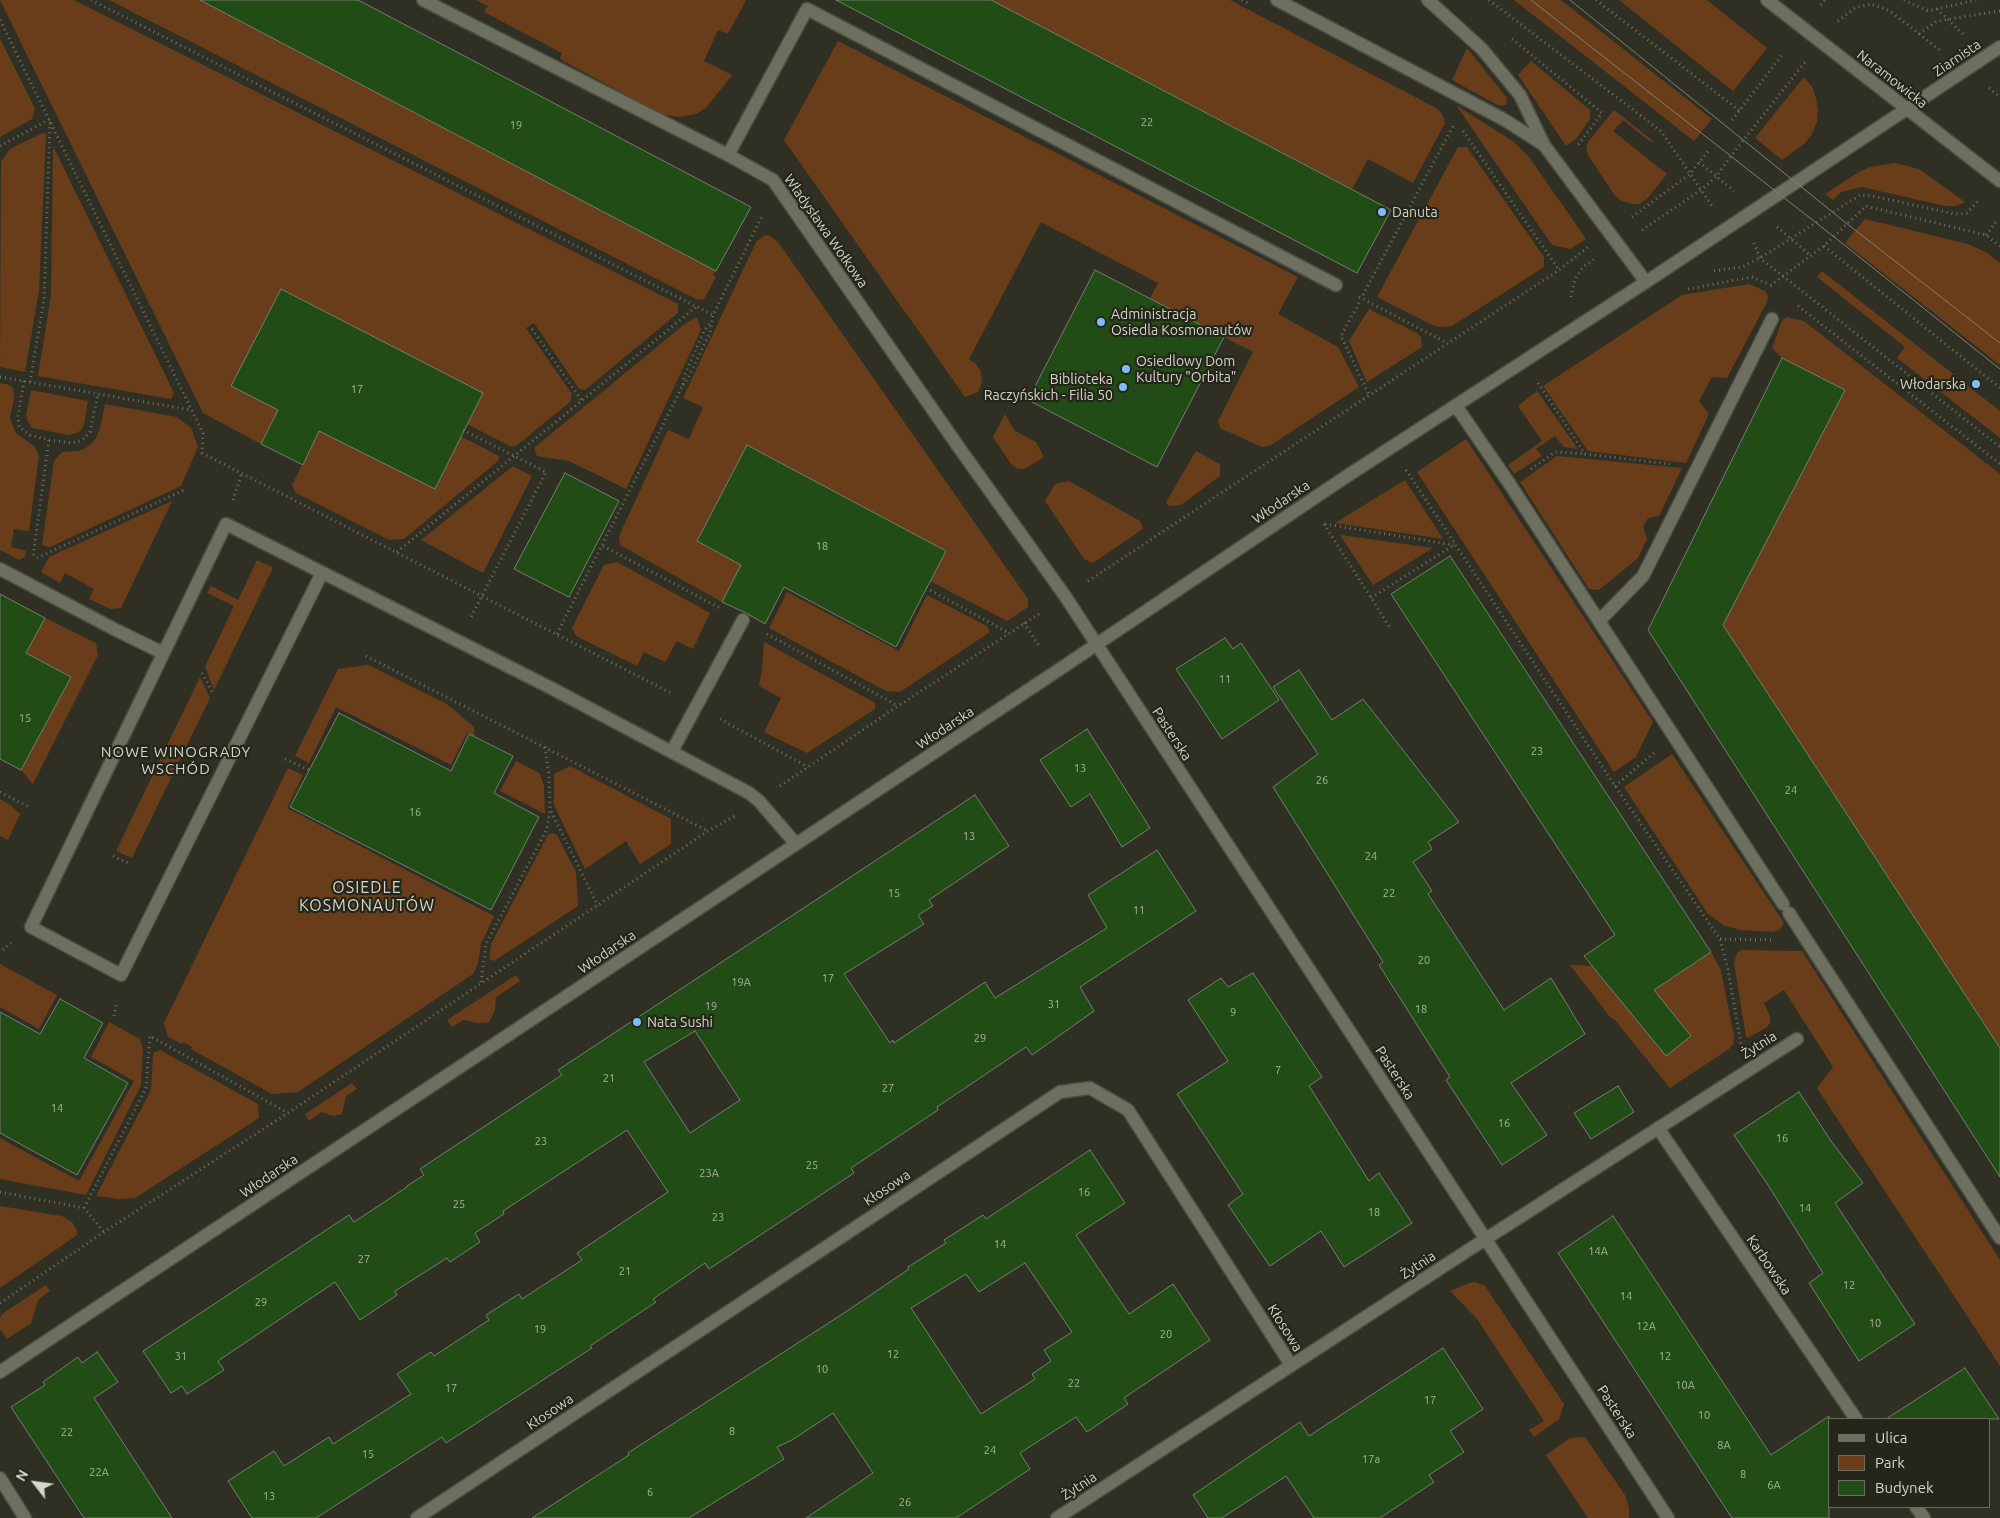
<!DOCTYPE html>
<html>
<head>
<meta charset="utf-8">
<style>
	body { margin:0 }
	#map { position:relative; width:2000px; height:1518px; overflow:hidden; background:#2f3023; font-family:Ubuntu,sans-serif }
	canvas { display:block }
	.legend { position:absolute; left:1828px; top:1418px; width:162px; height:90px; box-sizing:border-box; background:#252619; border:1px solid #6b6c61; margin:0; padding:6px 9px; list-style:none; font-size:15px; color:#d4d5cc }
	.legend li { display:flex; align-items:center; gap:10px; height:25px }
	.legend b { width:25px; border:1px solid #6b6c61 }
	.north { position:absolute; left:10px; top:1458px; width:50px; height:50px; -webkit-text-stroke:4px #252619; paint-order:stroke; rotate:300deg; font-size:14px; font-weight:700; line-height:20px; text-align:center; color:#d4d5cc }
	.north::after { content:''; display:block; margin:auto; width:18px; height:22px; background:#d4d5cc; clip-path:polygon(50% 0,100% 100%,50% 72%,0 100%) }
</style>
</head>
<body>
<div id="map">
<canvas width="2000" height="1518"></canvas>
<ul class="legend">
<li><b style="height:6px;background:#6d6f5f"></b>Ulica</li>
<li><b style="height:14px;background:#6a3d1a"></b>Park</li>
<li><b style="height:14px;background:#224c16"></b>Budynek</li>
</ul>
<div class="north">N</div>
</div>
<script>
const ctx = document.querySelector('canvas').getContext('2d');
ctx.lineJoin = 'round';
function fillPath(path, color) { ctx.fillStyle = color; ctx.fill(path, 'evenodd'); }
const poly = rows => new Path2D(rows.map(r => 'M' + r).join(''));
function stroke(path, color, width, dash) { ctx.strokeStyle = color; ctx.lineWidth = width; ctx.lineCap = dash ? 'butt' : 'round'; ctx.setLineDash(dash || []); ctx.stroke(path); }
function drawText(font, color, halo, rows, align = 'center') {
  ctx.font = font + ' Ubuntu,sans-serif'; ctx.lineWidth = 4.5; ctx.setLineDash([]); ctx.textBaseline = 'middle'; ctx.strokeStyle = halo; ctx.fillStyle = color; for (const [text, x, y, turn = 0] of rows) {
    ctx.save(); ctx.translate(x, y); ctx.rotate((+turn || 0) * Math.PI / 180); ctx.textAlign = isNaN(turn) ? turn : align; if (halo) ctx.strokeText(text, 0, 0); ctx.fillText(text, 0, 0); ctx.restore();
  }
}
const green = poly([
	[0,0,74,0,678,304,678,313,585,390,579,389,534,323,526,328,572,394,570,402,516,446,510,446,467,424,483,393,278,410,261,444,203,413],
	[109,0,200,0,716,271,713,275,716,277,704,299,698,300],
	[476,0,746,0,728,34,718,30,704,61,732,75,706,108,696,114,680,117,663,115,560,59,562,53,484,12,488,6],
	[991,0,1230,0,1438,109,1443,116,1445,123,1413,183,1368,159,1352,189],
	[1514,0,1561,0,1712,119,1694,141],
	[1619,0,1707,0,1767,48,1733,91],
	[0,39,35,109,32,119,0,137],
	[838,41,1298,277,1278,314,1338,347,1359,387,1271,445,1262,447,1220,428,1218,421,1253,352,1150,299,1158,283,1041,222,969,359,976,364,981,372,982,382,978,392,965,397,784,140],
	[1467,48,1507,98,1506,105,1499,106,1452,80],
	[1531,61,1590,110,1590,119,1576,139,1566,146,1518,75],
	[1804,77,1812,87,1816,98,1818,110,1817,121,1812,134,1804,144,1782,160,1755,138],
	[1456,105,1514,142,1529,157,1586,239,1570,249,1552,245],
	[1614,110,1653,141,1651,142,1623,120,1613,131,1667,174,1647,199,1639,204,1631,204,1622,201,1615,196,1588,155,1586,149,1588,142],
	[43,133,46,134,39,291,25,372,0,367,1,166,1,161,10,149],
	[53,146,174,393,171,399,38,376,51,295],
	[1458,147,1467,147,1544,257,1544,267,1452,326,1437,327,1377,297],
	[1895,163,1919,169,1965,202,1956,206,1945,206,1862,187,1841,192,1833,200,1825,194,1859,172,1870,167],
	[1865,219,1968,244,1987,253,2000,263,2000,365,1845,243],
	[765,235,770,236,778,242,1028,599,1028,607,1007,621,930,581,946,551,747,445,697,541,741,565,722,602,620,545,619,536,668,430,689,439,703,407,683,398,756,242],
	[1822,271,2000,411,2000,438,1897,358,1905,347,1817,277],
	[1749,284,1765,291,1768,296,1767,302,1727,378,1712,377,1699,401,1709,414,1686,463,1588,451,1543,386,1682,295],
	[1369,309,1417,333,1421,337,1422,347,1367,382,1349,341],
	[697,317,701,330,626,489,569,461,537,456,534,448,686,323],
	[1787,317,1804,321,2000,474,2000,1048,1723,625,1844,390,1782,358,1772,348,1782,320],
	[0,383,10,385,13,388,14,399,10,417,11,422,16,433,35,447,39,456,29,531,14,529,11,547,26,551,25,557,19,560,0,550],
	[31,390,88,401,84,425,81,430,77,433,68,435,32,428,27,420,26,415],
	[1537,391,1578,449,1564,447,1555,436,1536,449,1542,456,1514,474,1508,465,1542,441,1518,406],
	[105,404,177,417,191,428,198,447,181,486,50,547,42,545,54,461,62,452,78,451,86,448,95,440,100,428],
	[1005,414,1015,431,1036,442,1044,457,1024,469,1018,469,1011,464,993,437],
	[319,431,460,436,499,456,498,461,404,539,389,540,296,493,292,485],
	[1466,439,1653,722,1636,757,1614,772,1417,472],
	[1196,451,1220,464,1220,476,1181,505,1169,506,1166,502],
	[1557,456,1682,468,1659,516,1648,518,1645,523,1643,527,1647,539,1638,558,1599,590,1589,589,1520,482],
	[513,466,532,476,483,573,421,540],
	[1405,480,1443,539,1335,523],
	[1069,481,1140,521,1143,529,1093,563,1084,559,1045,501,1055,484],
	[172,501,121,608,110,609,89,599,94,589,65,573,60,583,41,572,49,557],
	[1340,535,1433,548,1373,585],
	[257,560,273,568,214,690,205,667,234,606,207,593,211,586,238,600],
	[617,562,710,613,693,649,677,641,665,662,644,652,637,666,576,636,572,628,604,565],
	[787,592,899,651,927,595,987,626,990,632,900,692,886,691,769,628],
	[45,618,96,643,98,655,33,784,21,770,71,677,26,653],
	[764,642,875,703,875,709,807,753,764,732,781,698,759,686,762,669],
	[368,665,447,704,474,727,475,737,467,733,451,765,336,707,309,763,295,756,338,669],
	[200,677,210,698,132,858,116,851],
	[1672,754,1784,923,1779,930,1773,932,1741,930,1725,926,1708,914,1624,787],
	[516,761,539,773,544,785,545,814,500,791],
	[570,766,671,819,671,844,640,864,626,841,585,869,554,805,554,774],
	[288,768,303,775,287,808,494,916,481,944,478,963,473,974,298,1092,272,1094,191,1049,192,1047,189,1045,183,1042,182,1044,168,1037,164,1023],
	[0,799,10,805,20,814,8,840,0,836],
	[553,833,557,835,576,872,578,906,494,961,489,959,491,944,548,835],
	[1741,950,1802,951,2000,1260,2000,1366,1817,1088,1833,1067,1784,990,1764,1003,1770,1016,1770,1023,1767,1027,1748,1038,1746,1037,1734,963,1737,953],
	[1711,952,1721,970,1734,1037,1733,1044,1729,1049,1670,1088,1614,1019,1610,1017,1570,965,1616,967,1653,991],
	[0,964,57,995,39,1029,0,1007],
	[516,975,520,981,496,997,495,1010,489,1022,478,1023,463,1020,452,1027,447,1020],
	[109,1022,140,1039,143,1049,141,1085,86,1195,0,1179,0,1138,79,1181,134,1081,91,1057],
	[160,1050,258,1104,259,1118,135,1198,120,1199,96,1196,151,1090,153,1053],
	[352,1083,357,1089,346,1096,342,1114,333,1116,321,1112,309,1121,305,1114],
	[0,1206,62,1216,72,1222,77,1230,77,1235,0,1288],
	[1475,1282,1485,1286,1564,1404,1559,1419,1534,1437,1529,1430,1544,1421,1477,1319,1450,1291,1469,1283],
	[46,1285,50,1291,38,1300,31,1323,7,1339,0,1329,0,1318,2,1314],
	[1585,1437,1625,1495,1629,1508,1629,1518,1588,1518,1546,1455,1570,1438]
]);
const building = poly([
	[200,0,358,0,751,207,716,271,200,0],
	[836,0,991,0,1391,210,1357,273,836,0],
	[1095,270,1224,337,1157,467,1028,400,1095,270],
	[281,289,483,393,435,489,319,431,303,465,261,444,278,410,231,386,281,289],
	[1782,358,1845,390,1723,625,2000,1048,2000,1177,1648,630,1782,358],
	[747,445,946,551,896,647,784,587,765,624,746,613,722,602,741,565,697,541,747,445],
	[565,473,619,501,569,597,514,569,565,473],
	[1450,556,1711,952,1654,990,1691,1036,1666,1056,1584,956,1615,935,1391,594,1450,556],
	[0,594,45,618,26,653,71,677,21,770,0,759,0,594],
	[1225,638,1233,649,1241,643,1279,700,1222,739,1176,669,1225,638],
	[1299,670,1332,720,1363,699,1459,822,1428,842,1432,849,1413,862,1432,891,1428,894,1504,1010,1551,978,1585,1034,1511,1083,1547,1135,1502,1165,1446,1080,1450,1077,1379,965,1383,962,1273,787,1318,754,1273,687,1299,670],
	[339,713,451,771,469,734,513,756,494,793,539,817,491,910,290,807,339,713],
	[1087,729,1150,828,1122,847,1090,794,1071,807,1040,760,1087,729],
	[975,795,1009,846,929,900,933,906,918,915,924,924,844,974,890,1043,893,1040,894,1043,985,982,995,998,1107,928,1088,895,1157,850,1196,911,1080,987,1094,1011,1032,1055,1026,1047,937,1107,938,1110,851,1168,854,1173,709,1269,705,1263,653,1299,656,1302,590,1346,592,1348,446,1443,442,1437,316,1518,252,1518,228,1481,274,1451,284,1466,329,1437,333,1444,411,1394,397,1374,431,1352,434,1356,489,1320,486,1315,519,1294,522,1299,582,1260,577,1253,668,1192,627,1130,503,1211,504,1214,475,1233,480,1242,450,1262,447,1258,395,1291,397,1295,360,1320,335,1282,218,1361,224,1370,187,1394,182,1386,171,1393,143,1351,349,1215,354,1222,407,1187,407,1186,424,1175,420,1169,562,1075,558,1070,975,795],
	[695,1031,740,1100,690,1133,644,1062,695,1031],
	[1253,973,1322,1077,1309,1086,1369,1181,1379,1173,1412,1223,1344,1267,1321,1231,1270,1266,1228,1205,1243,1194,1177,1094,1228,1061,1188,1000,1221,978,1228,987,1253,973],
	[60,999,103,1023,84,1058,128,1083,77,1175,0,1133,0,1012,40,1034,60,999],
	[1618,1086,1634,1112,1591,1139,1574,1113,1618,1086],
	[1799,1092,1831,1141,1863,1183,1835,1203,1915,1324,1859,1361,1809,1283,1823,1273,1768,1185,1734,1135,1799,1092],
	[1090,1150,1125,1203,1076,1235,1129,1314,1173,1284,1210,1340,1124,1398,1128,1404,1087,1432,1076,1417,1020,1453,1030,1469,956,1518,806,1518,873,1473,833,1413,792,1440,777,1447,784,1459,689,1518,532,1518,629,1455,628,1453,844,1313,909,1269,908,1267,946,1243,944,1240,983,1215,986,1219,1090,1150],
	[1025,1263,1072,1332,1044,1350,1051,1361,1032,1374,1035,1379,981,1414,911,1308,966,1274,979,1292,1025,1263],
	[1613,1216,1771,1455,1829,1416,1829,1518,1732,1518,1558,1253,1613,1216],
	[1443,1348,1483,1409,1450,1431,1464,1452,1429,1475,1434,1482,1380,1518,1314,1518,1286,1476,1222,1518,1208,1518,1193,1495,1300,1422,1309,1436,1443,1348],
	[97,1352,118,1382,94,1398,172,1518,84,1518,11,1407,45,1385,43,1382,78,1357,82,1363,97,1352],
	[1965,1368,1999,1419,1886,1419,1965,1368]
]);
const path = poly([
	[91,0,713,315,763,214],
	[1242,0,1250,4],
	[1489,0,1661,131,1712,206],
	[1596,0,1740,111],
	[1904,0,1928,11,1976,0],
	[1821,5,1825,0],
	[1937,9,1963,34],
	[0,20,203,433,202,453,673,694],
	[1838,21,1855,8,1871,4,1890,11,1942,52],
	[1919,34,1937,21,2000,11],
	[1512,39,1602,113,1578,145],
	[1989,88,2000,97],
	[1732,120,1783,54],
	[1463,131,1559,270],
	[0,146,50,119],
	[1699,162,1734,191],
	[1632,217,1690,174,1709,150],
	[1777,227,1811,256],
	[1642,230,1701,190,1716,177,1731,156,1805,62],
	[1986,235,1996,222],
	[1754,243,1760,258,2000,447],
	[1824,246,2000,388],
	[1714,271,1742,267,1760,258,1860,195,1872,196,1955,214,1967,213,1979,200],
	[1688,289,1752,277,1771,285,1824,246,1866,206,1986,235,2000,246],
	[1363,295,1454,124],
	[1359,297,1447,343],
	[1571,297,1575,279,1583,267,1596,258],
	[1359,303,1341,336,1369,395],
	[1798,306,2000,464],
	[532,329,582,401],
	[0,377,191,410],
	[24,381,18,416,19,427,30,435,49,440,33,556],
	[30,382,44,300,50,122],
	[1538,383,1585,454,1670,464],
	[683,385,688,378,710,333,713,315],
	[463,430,546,472,471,617],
	[49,440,71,443,81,441,90,432,98,394],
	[1531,469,1555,452,1584,454],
	[1406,470,1615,786,1720,939,1728,970,1741,1044],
	[233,500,242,473],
	[1324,524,1389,626],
	[1325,524,1454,545],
	[603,546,720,608],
	[397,552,696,307],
	[37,558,184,490],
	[1088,581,1559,270,1588,247],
	[926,588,1009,633],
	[1371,598,1454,545],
	[1024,623,1039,646],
	[557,634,683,385,684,376,704,331,711,322],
	[767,634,898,706],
	[366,656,708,831],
	[202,673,213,693],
	[720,719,808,767],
	[545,747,549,775,550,809,598,906],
	[285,759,309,770],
	[780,786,898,706,1042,612],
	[1615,786,1654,753],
	[0,792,29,807],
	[113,856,130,864],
	[1720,939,1774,940],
	[3,950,11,943],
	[481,982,486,944,547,829,550,809],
	[114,1016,117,1001],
	[0,1192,84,1208,104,1232],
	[84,1208,146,1088,150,1036,288,1113],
	[0,1303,104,1232,288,1113,708,831,735,816]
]);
const minor = poly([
	[423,0,728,155,773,180,960,449,1065,596,1668,1518],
	[1277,0,1503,119,1544,145],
	[1428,0,1482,49,1520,95,1544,145,1646,282],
	[1767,0,2000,181],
	[728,155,807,9,1336,285],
	[1456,406,1509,483,1783,904],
	[0,569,116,630,163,653],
	[322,573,121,975,31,927,226,524,553,689,749,793,759,801,796,844],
	[1599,621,1643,576,1772,319],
	[672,751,743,620],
	[1789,913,2000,1238],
	[1658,1128,1856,1419],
	[0,1372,1057,671,1344,478,1646,282,2000,47],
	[0,1478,25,1518],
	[1916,1507,1924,1518],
	[417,1518,1060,1092,1090,1088,1128,1110,1291,1365],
	[1057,1518,1467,1251,1797,1039]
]);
const tram = poly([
	[1531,0,1833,236,2000,369],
	[1570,0,1846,223,2000,343]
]);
const markers = [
	[1382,212,5,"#81bcfa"],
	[1101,322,5,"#81bcfa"],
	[1126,369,5,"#81bcfa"],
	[1976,384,5,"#81bcfa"],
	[1123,387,5,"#81bcfa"],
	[637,1022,5,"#81bcfa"]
];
const numberNames = [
	["22",1147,122],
	["19",516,125],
	["17",357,389],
	["18",822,546],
	["11",1225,679],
	["15",25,718],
	["23",1537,751],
	["13",1080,768],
	["26",1322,780],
	["24",1791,790],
	["16",415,812],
	["13",969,836],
	["24",1371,856],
	["15",894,893],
	["22",1389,893],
	["11",1139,910],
	["20",1424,960],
	["17",828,978],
	["19A",741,982],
	["31",1054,1004],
	["19",711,1006],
	["18",1421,1009],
	["9",1233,1012],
	["29",980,1038],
	["7",1278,1070],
	["21",609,1078],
	["27",888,1088],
	["14",57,1108],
	["16",1504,1123],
	["16",1782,1138],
	["23",541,1141],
	["25",812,1165],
	["23A",709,1173],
	["16",1084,1192],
	["25",459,1204],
	["14",1805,1208],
	["18",1374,1212],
	["23",718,1217],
	["14",1000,1244],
	["14A",1598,1251],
	["27",364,1259],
	["21",625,1271],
	["12",1849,1285],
	["14",1626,1296],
	["29",261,1302],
	["10",1875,1323],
	["12A",1646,1326],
	["19",540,1329],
	["20",1166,1334],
	["12",893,1354],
	["31",181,1356],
	["12",1665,1356],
	["10",822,1369],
	["22",1074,1383],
	["10A",1685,1385],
	["17",451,1388],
	["17",1430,1400],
	["10",1704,1415],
	["8",732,1431],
	["22",67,1432],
	["8A",1724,1445],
	["24",990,1450],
	["15",368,1454],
	["17a",1371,1459],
	["22A",99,1472],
	["8",1743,1474],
	["6A",1774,1485],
	["6",650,1492],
	["13",269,1496],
	["26",905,1502]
];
const streetNames = [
	["Ziarnista",1957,58,-34],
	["Naramowicka",1892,79,38],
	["Władysława Wołkowa",826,231,55],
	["Włodarska",1281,502,-34],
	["Włodarska",945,728,-33],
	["Pasterska",1172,734,57],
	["Włodarska",607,952,-34],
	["Żytnia",1759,1045,-32],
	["Pasterska",1395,1073,57],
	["Włodarska",269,1176,-34],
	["Kłosowa",887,1188,-34],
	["Żytnia",1418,1265,-33],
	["Karbowska",1769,1265,56],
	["Kłosowa",1285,1328,58],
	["Kłosowa",550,1412,-34],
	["Pasterska",1617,1412,57],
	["Żytnia",1079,1486,-33]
];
const poiNames = [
	["Danuta",1392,212],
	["Administracja",1111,314],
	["Osiedla Kosmonautów",1111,330],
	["Osiedlowy Dom",1136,361],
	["Kultury \"Orbita\"",1136,377],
	["Biblioteka",1113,379,"right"],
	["Raczyńskich - Filia 50",1113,395,"right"],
	["Włodarska",1966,384,"right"],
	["Nata Sushi",647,1022]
];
const neighbourhoodNames = [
	["NOWE WINOGRADY",176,752],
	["WSCHÓD",176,769]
];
const quarterNames = [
	["OSIEDLE",367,888],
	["KOSMONAUTÓW",367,906]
];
fillPath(green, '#6a3d1a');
fillPath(building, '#224c16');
stroke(building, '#747e71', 1);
stroke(minor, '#4c4d42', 15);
stroke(path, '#707166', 3, [1, 4]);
stroke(minor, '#6d6f5f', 12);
stroke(tram, '#7f8075', 1);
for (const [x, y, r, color] of markers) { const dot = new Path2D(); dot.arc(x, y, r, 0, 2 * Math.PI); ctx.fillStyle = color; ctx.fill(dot); stroke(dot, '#252619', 2); }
drawText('11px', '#a8b39e', null, numberNames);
drawText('14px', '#d4d5cc', '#252619', streetNames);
drawText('14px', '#d4d5cc', '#252619', poiNames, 'left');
ctx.letterSpacing = '1px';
drawText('15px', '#d4d5cc', '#252619', neighbourhoodNames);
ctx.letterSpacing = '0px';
ctx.letterSpacing = '1px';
drawText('16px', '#d4d5cc', '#252619', quarterNames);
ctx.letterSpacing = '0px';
</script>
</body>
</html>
